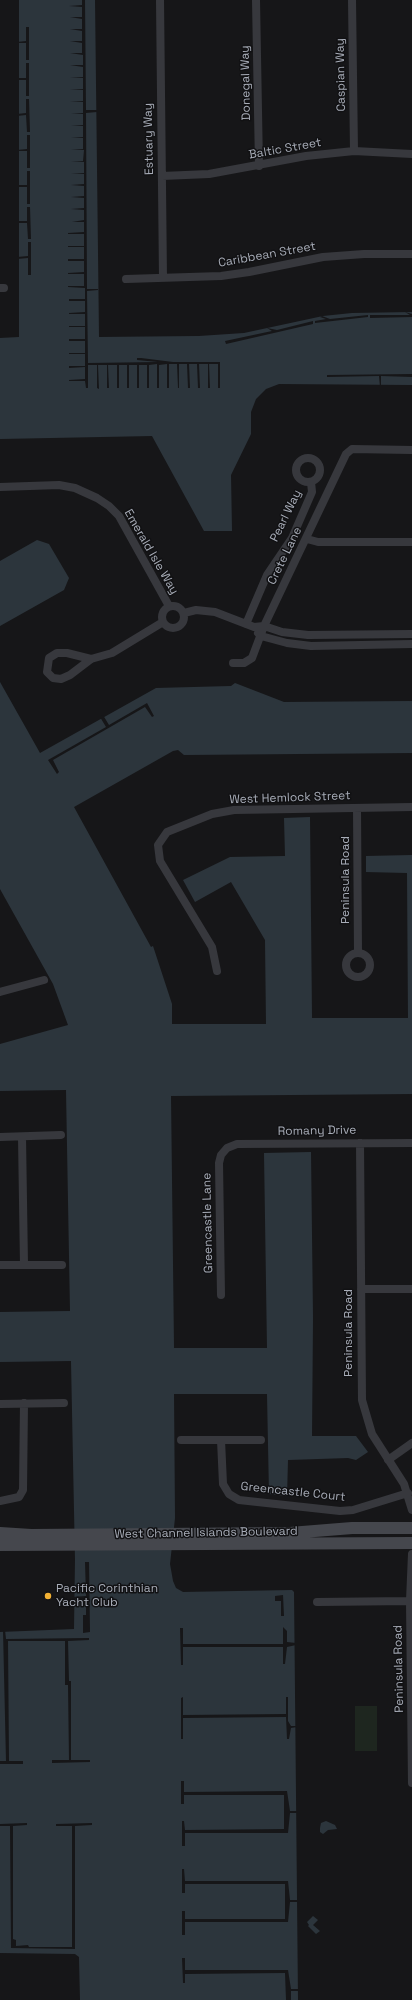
<!DOCTYPE html>
<html>
<head>
<meta charset="utf-8">
<style>
	body { margin:0 }
	canvas { display:block; background:#161618 }
</style>
</head>
<body>
<canvas width="412" height="2000"></canvas>
<script>
const ctx = document.querySelector('canvas').getContext('2d');
ctx.lineJoin = 'round';
function fillPath(path, color) { ctx.fillStyle = color; ctx.fill(path, 'evenodd'); }
const poly = rows => new Path2D(rows.map(r => 'M' + r).join(''));
function stroke(path, color, width, dash) { ctx.strokeStyle = color; ctx.lineWidth = width; ctx.lineCap = dash ? 'butt' : 'round'; ctx.setLineDash(dash || []); ctx.stroke(path); }
function drawText(font, color, halo, rows, align = 'center') {
  ctx.font = font + ' "Space Grotesk",sans-serif'; ctx.lineWidth = 3; ctx.setLineDash([]); ctx.textBaseline = 'middle'; ctx.strokeStyle = halo; ctx.fillStyle = color; for (const [text, x, y, turn = 0] of rows) {
    ctx.save(); ctx.translate(x, y); ctx.rotate((+turn || 0) * Math.PI / 180); ctx.textAlign = isNaN(turn) ? turn : align; if (halo) ctx.strokeText(text, 0, 0); ctx.fillText(text, 0, 0); ctx.restore();
  }
}
const green = poly([
	[355,1706,377,1706,377,1751,355,1751]
]);
const water = poly([
	[19,0,95,0,99,337,199,336,244,333,323,316,352,313,412,312,412,385,279,384,266,389,256,399,251,412,251,434,231,475,232,531,204,531,152,436,0,439,0,338,19,337],
	[37,540,49,544,69,578,64,590,0,626,0,561],
	[0,682,40,753,156,688,231,686,235,683,284,702,412,701,412,753,184,755,178,750,173,751,74,807,151,947,153,946,172,1004,172,1024,266,1024,265,940,231,882,195,902,183,880,230,857,285,856,284,818,310,817,312,1018,408,1018,407,873,366,872,366,856,412,855,412,1094,171,1096,174,1348,267,1348,264,1153,311,1152,313,1318,312,1436,356,1436,368,1452,356,1460,348,1458,288,1460,287,1496,269,1494,267,1394,174,1394,175,1518,170,1564,173,1581,176,1588,183,1592,292,1590,294,1592,298,2000,80,2000,79,1957,75,1954,0,1953,0,1632,74,1629,75,1560,71,1361,0,1362,0,1312,70,1311,66,1090,0,1091,0,1044,68,1025,53,984,0,889],
	[326,1821,335,1825,337,1829,328,1830,323,1834,320,1832,320,1828,321,1823],
	[313,1916,318,1920,313,1925,320,1931,316,1934,308,1926,309,1925,307,1922]
]);
const pier = poly([
	[82,0,85,0,86,110,97,110,97,112,86,113,87,289,98,289,98,290,87,291,88,363,158,362,137,360,137,358,141,358,173,362,220,362,220,388,218,388,218,364,209,364,210,388,208,388,208,364,199,364,200,388,198,388,197,364,189,364,190,388,188,388,187,364,179,364,179,388,178,388,177,364,169,364,169,388,167,388,167,364,159,365,159,388,157,388,157,364,149,365,149,388,147,388,147,365,139,365,139,388,137,388,137,365,129,365,129,388,127,388,127,365,119,365,119,388,117,388,117,365,108,365,109,388,107,388,107,365,98,365,99,389,97,388,97,365,88,365,88,388,86,388,85,381,69,381,69,380,85,379,85,367,69,368,69,366,85,366,85,354,69,354,69,353,85,353,85,341,69,341,69,339,85,339,85,327,69,327,69,326,85,326,85,314,69,314,69,313,85,312,85,301,69,301,69,299,85,299,85,288,68,287,68,286,84,286,84,274,68,274,68,273,84,272,84,261,68,261,68,259,84,259,84,247,68,247,68,246,84,246,84,234,68,234,68,233,84,232,84,222,72,222,84,220,84,210,71,209,84,208,84,198,71,197,84,196,84,186,71,185,84,184,84,174,71,173,84,173,84,162,71,161,83,161,84,150,71,150,83,149,83,138,71,137,83,137,83,126,71,125,83,125,83,114,71,113,83,113,83,102,70,101,83,101,83,90,70,89,83,89,83,78,70,78,83,77,83,67,70,65,83,65,83,55,70,53,82,53,82,43,70,41,82,41,82,31,70,29,82,29,82,19,70,17,82,17,82,7,69,6,82,5],
	[26,27,29,27,29,60,26,60,26,43,17,43,17,42,26,41],
	[26,63,29,63,29,96,26,96,26,80,17,80,17,78,26,78],
	[26,99,29,99,30,132,27,132,26,115,17,116,17,114,26,113],
	[27,135,30,135,30,168,27,168,27,151,17,151,17,150,27,149],
	[27,171,30,171,30,204,27,204,27,187,17,187,17,185,27,185],
	[27,207,30,207,31,239,28,239,27,223,17,223,17,221,27,221],
	[28,242,31,242,31,275,28,275,28,258,17,259,17,257,28,256],
	[405,312,412,314,412,317,370,318,370,315,410,315],
	[368,315,368,317,315,323,315,321,326,319,320,317,322,316,330,319],
	[313,321,313,324,226,344,225,341,272,331,267,328,277,330],
	[412,374,412,377,381,376,381,387,380,387,379,376,327,377,327,375],
	[147,703,154,716,152,717,145,707,53,760,59,772,57,774,48,760,106,727,100,717,103,715,109,725],
	[85,1562,89,1562,90,1632,83,1633,83,1615,86,1615,86,1599,72,1599,72,1597,86,1596],
	[283,1595,284,1616,281,1616,281,1601,275,1601,275,1596],
	[283,1627,287,1631,287,1642,296,1643,296,1645,287,1647,285,1664,283,1664,283,1647,183,1647,183,1665,181,1665,180,1628,183,1628,183,1644,283,1644],
	[3,1630,5,1630,6,1639,89,1638,89,1640,68,1641,69,1681,71,1681,71,1760,90,1760,90,1762,52,1763,52,1760,69,1760,68,1685,65,1685,65,1641,8,1641,9,1761,23,1761,23,1764,0,1764,0,1761,6,1761],
	[183,1697,183,1715,286,1714,286,1697,288,1697,288,1721,291,1726,297,1726,297,1727,291,1728,289,1739,287,1739,286,1717,183,1718,183,1739,181,1739,181,1698],
	[181,1781,184,1781,184,1792,287,1791,290,1811,298,1811,298,1813,290,1813,288,1833,185,1833,185,1846,182,1846,182,1821,184,1821,185,1830,284,1829,284,1795,184,1795,184,1804,181,1804],
	[27,1823,27,1825,13,1826,13,1939,16,1940,16,1946,28,1945,29,1947,72,1947,72,1826,56,1826,56,1824,92,1823,92,1825,75,1826,75,1949,11,1948,10,1826,0,1826,0,1824],
	[182,1869,184,1869,185,1881,288,1881,290,1900,299,1900,299,1902,290,1902,288,1922,185,1922,185,1935,182,1935,182,1911,185,1911,185,1919,285,1919,285,1884,185,1884,185,1893,182,1893],
	[182,1958,185,1958,185,1970,288,1970,291,1989,300,1989,300,1991,291,1991,291,2000,286,2000,285,1973,185,1974,185,1983,183,1983]
]);
const minor = poly([
	[160,0,163,278],
	[256,0,259,166],
	[352,0,354,151],
	[162,176,209,174,306,156,354,151,412,154],
	[126,279,221,276,249,272,323,257,364,254,412,254],
	[0,288,4,288],
	'296 470a12 12 0 1 1 24 0a12 12 0 1 1-24 0Z',
	[0,487,59,485,75,488,97,498,109,506,119,516,169,606],
	[307,539,318,542,412,542],
	'162 617a11 11 0 1 1 22 0a11 11 0 1 1-22 0Z',
	[184,613,196,610,215,612,254,627,264,626,282,632,308,635,412,634],
	[246,624,267,575,292,538,312,492,311,482],
	[258,633,261,636,287,643,311,646,412,644],
	[91,659,67,653,57,653,49,658,47,672,53,678,61,679,70,675,91,659,112,653,163,622],
	[233,663,244,663,252,658,264,626,346,454,352,449,412,450],
	[357,808,358,953],
	'346 965a12 12 0 1 1 24 0a12 12 0 1 1-24 0Z',
	[217,971,212,947,160,861,158,845,167,832,212,814,234,810,412,807],
	[0,992,44,980],
	[0,1137,61,1135],
	[22,1137,24,1265],
	[360,1143,362,1400,372,1434,404,1484,412,1510],
	[0,1265,62,1265],
	[361,1289,412,1289],
	[221,1295,219,1163,221,1155,227,1148,237,1144,412,1143],
	[0,1404,64,1403],
	[181,1440,261,1440],
	[221,1440,223,1484,229,1494,239,1500,340,1511,353,1510,408,1493],
	[388,1460,412,1443],
	[0,1501,19,1497,23,1490,24,1403],
	[412,1554,410,1601,412,1783],
	[317,1602,410,1601]
]);
const secondary = poly([
	[0,1533,31,1535,290,1533,352,1528,412,1528],
	[0,1545,412,1543]
]);
const markers = [
	[48,1596,4,"#f2b134"]
];
const streetNames = [
	["Caspian Way",341,75,-91],
	["Donegal Way",246,83,-91],
	["Estuary Way",149,139,-91],
	["Baltic Street",285,149,-10],
	["Caribbean Street",267,255,-10],
	["Pearl Way",286,516,-64],
	["Emerald Isle Way",151,552,60],
	["Crete Lane",285,556,-64],
	["West Hemlock Street",290,798,-2],
	["Peninsula Road",346,880,-90],
	["Romany Drive",317,1131,-1],
	["Greencastle Lane",208,1223,-91],
	["Peninsula Road",349,1333,-90],
	["Greencastle Court",293,1492,6],
	["West Channel Islands Boulevard",206,1533,-1],
	["Peninsula Road",399,1669,-91]
];
const poiNames = [
	["Pacific Corinthian",56,1589],
	["Yacht Club",56,1603]
];
fillPath(green, '#1e261f');
fillPath(water, '#2c353c');
fillPath(pier, '#161618');
stroke(minor, '#37383d', 8);
stroke(secondary, '#45474d', 12);
for (const [x, y, r, color] of markers) { const dot = new Path2D(); dot.arc(x, y, r, 0, 2 * Math.PI); ctx.fillStyle = color; ctx.fill(dot); stroke(dot, '#111113', 1.5); }
drawText('12px', '#a8adb8', '#111113', streetNames);
drawText('12px', '#a8adb8', '#111113', poiNames, 'left');
</script>
</body>
</html>
